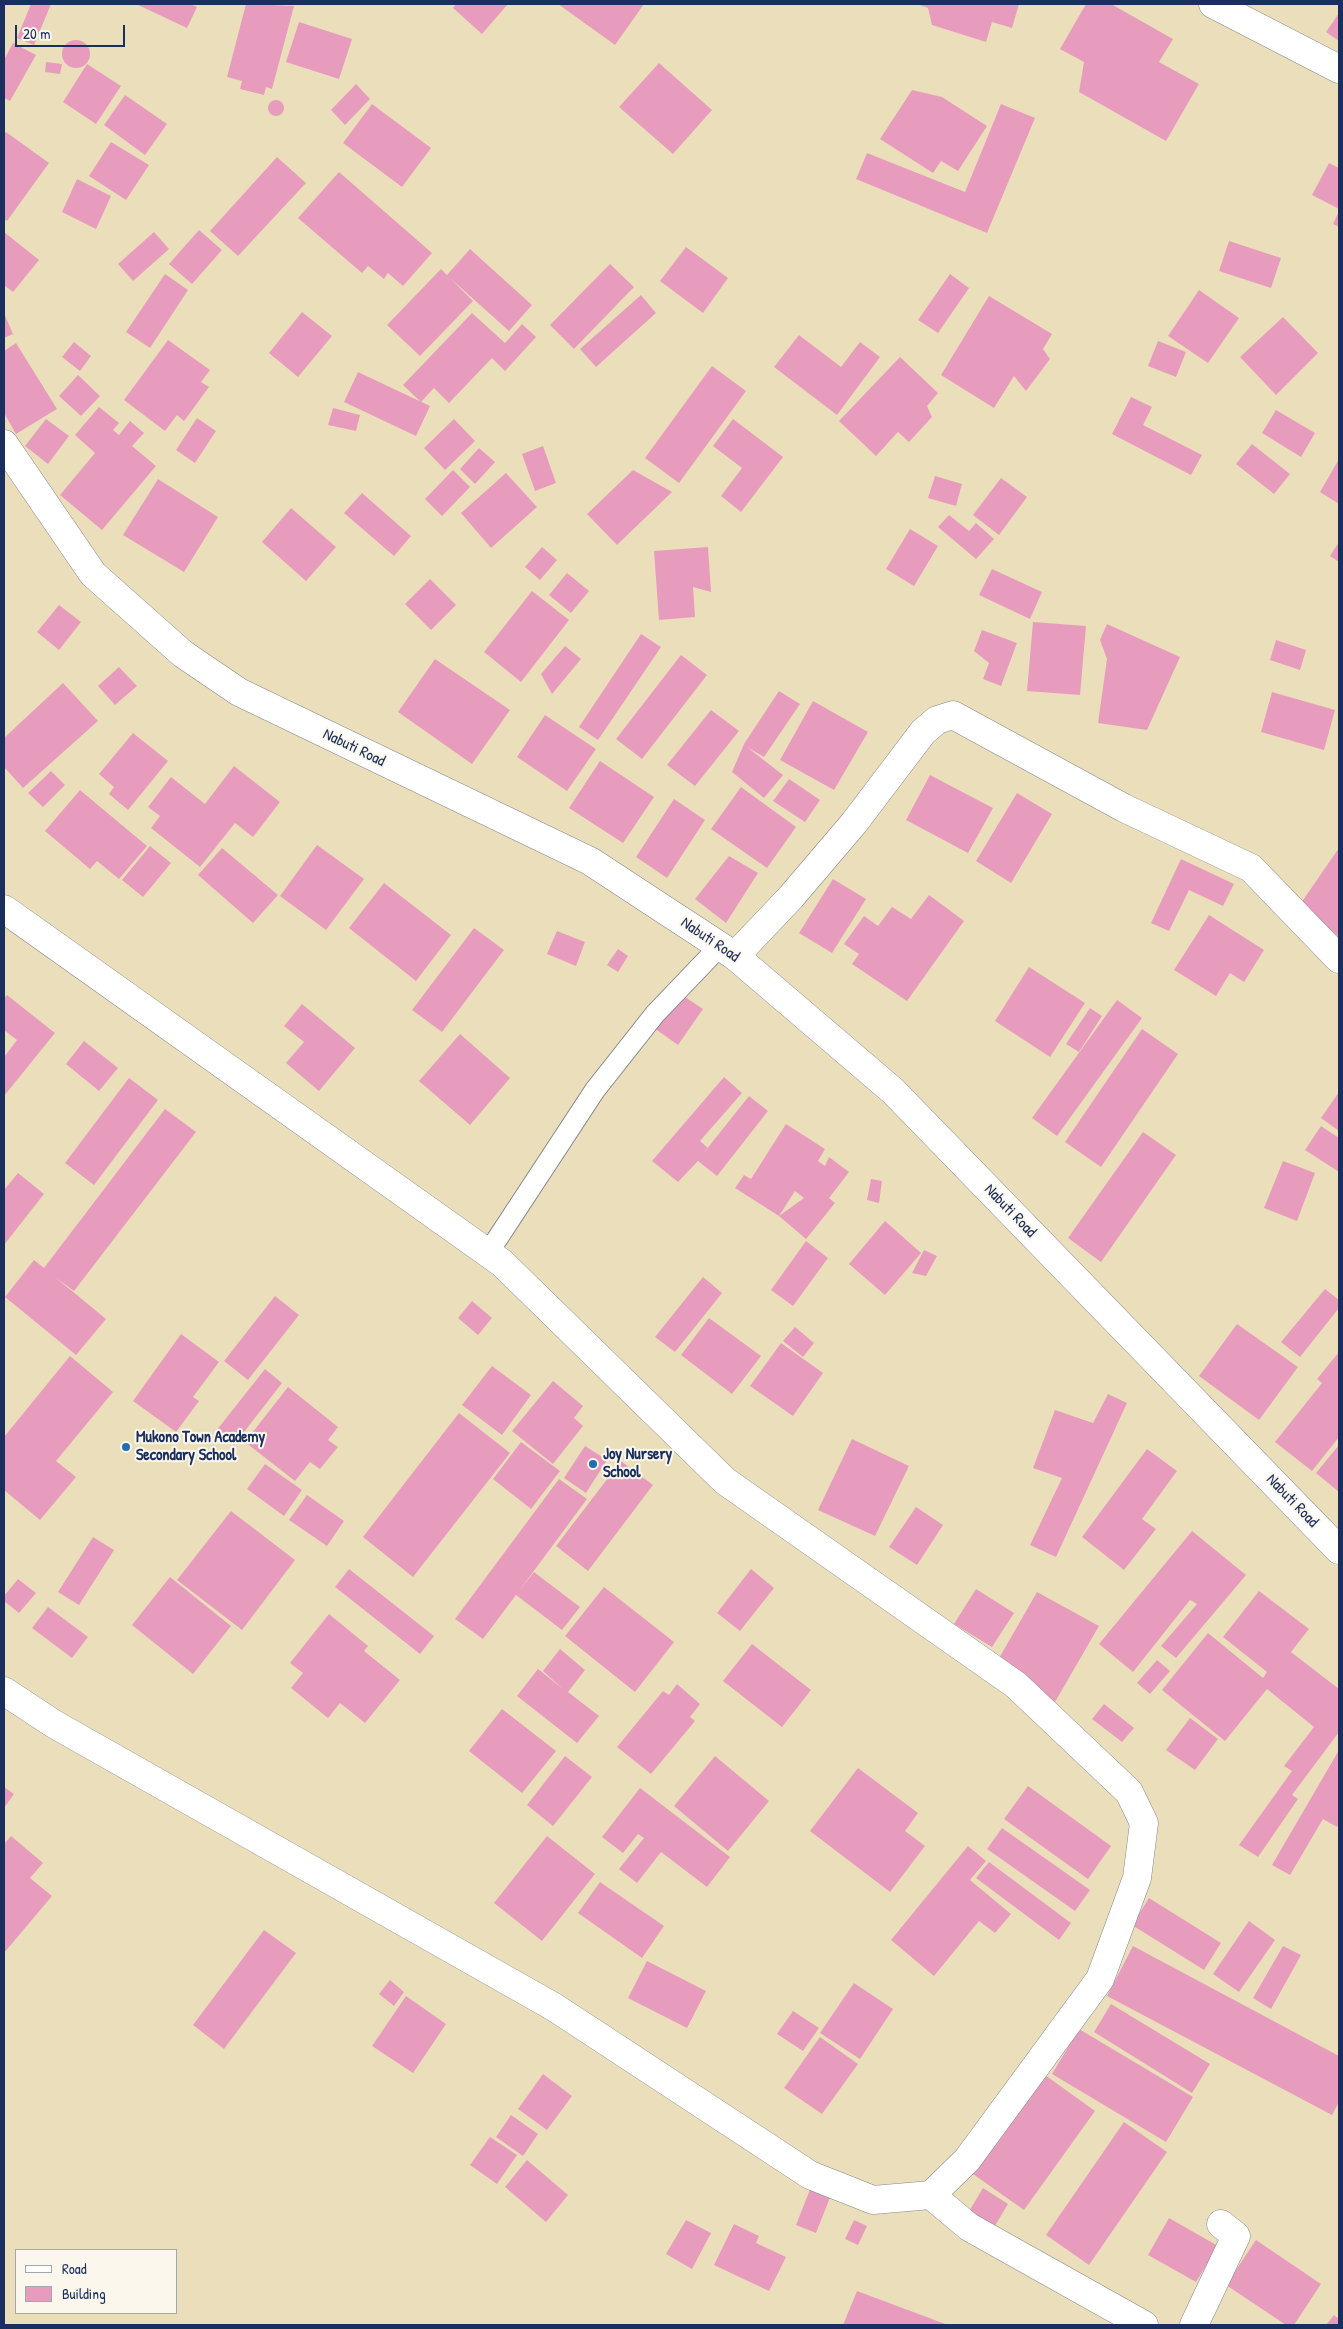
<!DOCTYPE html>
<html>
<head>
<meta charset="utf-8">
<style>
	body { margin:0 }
	#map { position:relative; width:1343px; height:2329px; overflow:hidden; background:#ebdfbb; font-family:"Patrick Hand",sans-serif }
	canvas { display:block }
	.frame { position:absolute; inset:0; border:5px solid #1b2f5e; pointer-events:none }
	.legend { position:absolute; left:15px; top:2249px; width:162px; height:65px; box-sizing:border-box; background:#fbf7ec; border:1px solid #a1a7b3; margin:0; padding:6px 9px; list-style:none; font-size:15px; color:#1b2f5e }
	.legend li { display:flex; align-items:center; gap:10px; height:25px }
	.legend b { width:25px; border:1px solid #a1a7b3 }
	.scale { position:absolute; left:15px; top:25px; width:110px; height:22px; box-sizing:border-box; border:2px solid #1b2f5e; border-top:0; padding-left:6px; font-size:15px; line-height:18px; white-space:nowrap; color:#1b2f5e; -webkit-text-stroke:4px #fbf7ec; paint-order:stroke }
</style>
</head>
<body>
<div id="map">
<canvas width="1343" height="2329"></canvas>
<div class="frame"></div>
<ul class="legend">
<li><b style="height:6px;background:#fff"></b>Road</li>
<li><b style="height:14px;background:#e89cbd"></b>Building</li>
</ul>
<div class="scale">20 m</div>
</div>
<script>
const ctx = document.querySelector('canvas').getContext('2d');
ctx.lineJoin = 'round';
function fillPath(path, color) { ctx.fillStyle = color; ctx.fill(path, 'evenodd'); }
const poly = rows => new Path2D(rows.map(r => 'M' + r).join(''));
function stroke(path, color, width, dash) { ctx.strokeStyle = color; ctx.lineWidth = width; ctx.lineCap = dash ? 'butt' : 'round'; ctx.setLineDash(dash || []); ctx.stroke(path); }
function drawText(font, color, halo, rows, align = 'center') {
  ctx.font = font + ' "Patrick Hand",sans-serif'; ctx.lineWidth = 4; ctx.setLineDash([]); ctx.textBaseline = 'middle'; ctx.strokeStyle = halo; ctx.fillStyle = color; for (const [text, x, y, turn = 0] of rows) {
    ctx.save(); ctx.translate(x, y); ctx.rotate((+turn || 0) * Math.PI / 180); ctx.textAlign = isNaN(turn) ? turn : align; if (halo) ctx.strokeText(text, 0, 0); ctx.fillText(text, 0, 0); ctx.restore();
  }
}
const building = poly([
	[31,4,51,4,34,45,17,38],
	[136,4,190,4,197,7,187,28],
	[246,4,294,6,272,89,266,87,264,95,240,89,242,81,227,77],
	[456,4,508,4,482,34,453,8],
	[558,4,644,4,615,45],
	[917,4,1019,4,1012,28,992,22,986,42,932,25,928,8],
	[1086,4,1111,4,1173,39,1159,62,1199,84,1166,141,1079,92,1084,62,1060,49],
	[1339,13,1339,41,1326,32],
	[299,22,352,39,339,79,286,62],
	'62 54a14 14 0 1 1 28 0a14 14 0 1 1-28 0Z',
	[13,43,36,55,10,101,4,98,4,60],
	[46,62,62,64,60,74,45,72],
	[659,63,712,110,673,154,619,107],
	[87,64,121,86,96,124,63,102],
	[356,84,370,99,345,125,331,110],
	[912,90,942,97,987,126,958,171,941,161,933,173,880,139],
	[125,95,167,124,145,155,104,125],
	'268 108a8 8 0 1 1 16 0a8 8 0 1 1-16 0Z',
	[372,104,431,148,402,187,343,143],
	[1001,104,1035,118,987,233,856,179,867,153,965,192],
	[6,132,49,163,7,221,4,219,4,134],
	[111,142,149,165,126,200,89,176],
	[277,157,306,183,238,256,210,231],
	[1329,163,1339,168,1339,209,1312,195],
	[339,172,432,253,403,286,388,273,384,279,368,266,362,273,298,218],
	[77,179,111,196,96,229,62,212],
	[1339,211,1339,227,1333,224],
	[199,230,222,250,192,284,169,264],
	[4,232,39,260,13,292,4,285],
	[154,232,169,249,133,281,118,264],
	[1229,241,1281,258,1271,288,1219,271],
	[686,247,728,278,703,313,660,281],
	[470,249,532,305,509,331,450,278,473,301,420,356,387,325,441,269,447,275],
	[610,264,634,287,574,349,550,325],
	[165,274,188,290,150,348,126,332],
	[950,274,969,288,938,333,918,320],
	[1199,290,1239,318,1208,363,1168,336],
	[641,295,656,313,596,367,580,349],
	[989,296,1052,334,1043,349,1050,359,1026,391,1014,376,994,408,941,375],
	[302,312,332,336,298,377,269,353],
	[4,313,13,334,4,338],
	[472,313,505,343,522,324,536,337,505,371,492,358,449,403,434,388,421,402,403,385],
	[1283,317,1318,353,1276,395,1240,357],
	[799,335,841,367,860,342,880,357,837,415,774,367],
	[168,340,210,370,201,382,209,387,184,421,177,415,165,431,124,400],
	[1158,341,1186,352,1176,377,1148,366],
	[74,342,91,356,80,371,62,357],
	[16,343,57,409,16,434,4,413,4,351],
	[900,357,938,393,927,406,932,417,909,442,898,432,876,456,839,421],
	[712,366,746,391,679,483,645,458],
	[358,372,430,406,416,436,344,402],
	[78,375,100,396,81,416,59,396],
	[1131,397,1152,407,1143,425,1202,455,1191,475,1112,434],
	[99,407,119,423,113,430,119,435,130,421,144,433,132,446,156,466,102,530,60,495,95,453,75,435],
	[333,408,360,415,356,431,328,425],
	[1276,410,1315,433,1301,457,1262,433],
	[197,418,216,431,195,463,176,450],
	[46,419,69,436,48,464,25,446],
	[454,419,475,441,445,470,424,448],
	[733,419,783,457,741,512,721,496,742,468,713,446],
	[1252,444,1290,474,1274,494,1236,464],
	[543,446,556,483,535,491,522,454],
	[479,448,495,462,475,484,460,469],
	[1339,459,1339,504,1320,492],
	[453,470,470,487,442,516,425,499],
	[633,470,672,492,617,545,587,514],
	[506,473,537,507,491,548,461,513],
	[935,476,962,484,956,506,928,498],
	[1001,478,1027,497,999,535,973,515],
	[158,479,218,517,184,572,123,535],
	[362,493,411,536,394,556,344,513],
	[291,508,336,547,306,581,262,542],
	[949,515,969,531,976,523,994,539,976,559,938,527],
	[910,529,938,546,914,586,886,569],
	[1339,542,1339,562,1330,556],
	[542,547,557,560,540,580,525,567],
	[708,547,711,592,693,587,695,617,659,620,654,551],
	[992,569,1042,592,1030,619,979,595],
	[567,573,589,591,571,613,549,595],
	[430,579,456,605,431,630,405,604],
	[532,591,569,620,521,682,484,652],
	[59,605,81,622,59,650,37,632],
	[1033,622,1086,626,1080,695,1027,691],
	[1107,624,1180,657,1147,730,1098,723,1107,659,1100,640],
	[982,630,1017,643,1001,686,983,679,989,663,974,651],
	[641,634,661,647,598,740,579,727],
	[1276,640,1306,650,1300,670,1270,660],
	[565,646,581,659,552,694,541,674],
	[681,655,707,675,642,759,616,739],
	[435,659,510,710,472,764,398,712],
	[119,667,137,686,115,705,98,686],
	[63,683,98,721,23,788,4,767,4,738],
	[779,691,800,704,764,757,747,747,783,775,764,798,732,772,744,744],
	[1272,692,1335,710,1324,750,1261,732],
	[813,701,868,732,834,790,780,760],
	[711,710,739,731,695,786,667,765],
	[545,715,596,749,567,791,517,757],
	[133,733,168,761,128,810,109,794,114,787,99,774],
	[600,761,654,797,623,843,569,808],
	[234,766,280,802,253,837,235,823,200,867,151,828,160,816,148,807,171,777,205,804],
	[51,771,65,785,43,807,28,793],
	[930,775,993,808,968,853,906,820],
	[789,779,820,800,805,822,773,801],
	[741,787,796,827,767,868,711,829],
	[80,790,147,846,119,879,97,861,90,869,45,831],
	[1017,793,1052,814,1011,883,976,861],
	[674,799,705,820,667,878,636,857],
	[317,845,364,879,326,930,280,896],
	[150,846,171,863,143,897,122,880],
	[222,848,278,895,253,923,198,875],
	[1339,848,1339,937,1301,903],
	[729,856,758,873,726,923,695,899],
	[1181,859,1234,884,1223,906,1189,890,1169,931,1151,923],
	[833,879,866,899,832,953,799,933],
	[384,883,451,935,416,981,349,928],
	[929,895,964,921,907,1001,852,964,859,954,844,944,864,916,878,926,892,907,911,919],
	[1209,915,1264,950,1244,982,1230,973,1216,996,1174,970],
	[474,928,504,950,442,1032,412,1010],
	[557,931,585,942,576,966,547,954],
	[618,949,628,956,618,972,607,965],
	[1029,967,1085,1003,1050,1057,995,1021],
	[679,993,703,1009,678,1045,654,1028],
	[7,995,55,1033,4,1096,4,1057,17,1040,4,1030,4,999],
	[1117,1000,1142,1018,1057,1136,1032,1118],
	[302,1004,355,1048,319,1091,286,1063,304,1042,284,1026],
	[1090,1008,1102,1016,1079,1052,1066,1044],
	[1142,1029,1178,1054,1101,1167,1065,1142],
	[460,1034,510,1078,470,1125,419,1081],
	[84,1041,118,1068,99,1091,66,1064],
	[724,1077,742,1093,700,1141,708,1148,702,1155,749,1096,768,1111,717,1176,698,1161,678,1182,652,1161],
	[129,1078,158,1100,94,1185,65,1163],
	[1339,1092,1339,1131,1321,1118],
	[165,1109,196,1132,74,1291,55,1277,106,1319,76,1355,5,1297,34,1260,44,1268],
	[786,1124,825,1149,818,1161,825,1166,829,1157,849,1172,829,1198,835,1203,806,1239,779,1216,735,1188,744,1175,751,1179],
	[795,1191,804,1198,779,1216],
	[1321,1126,1339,1138,1339,1172,1305,1150],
	[1143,1132,1176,1155,1101,1262,1068,1238],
	[1283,1161,1315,1173,1297,1221,1264,1208],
	[18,1173,44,1194,4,1245,4,1190],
	[871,1179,882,1181,879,1203,867,1200],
	[885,1221,921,1253,885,1295,849,1264],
	[806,1241,828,1258,793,1306,771,1290],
	[924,1250,937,1256,926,1276,912,1273],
	[703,1277,722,1293,675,1352,655,1337],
	[1325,1289,1339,1300,1339,1308,1300,1357,1281,1342],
	[275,1296,299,1315,248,1380,224,1361],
	[472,1301,492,1318,478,1335,458,1318],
	[709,1318,761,1356,732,1394,681,1355],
	[1237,1324,1298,1367,1259,1420,1199,1376],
	[795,1327,814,1343,803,1357,783,1341],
	[181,1334,219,1362,193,1397,199,1401,176,1432,133,1401],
	[781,1343,823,1373,793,1416,750,1386],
	[1339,1352,1339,1437,1312,1471,1275,1442,1322,1383,1317,1379],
	[70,1356,113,1392,56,1461,76,1477,40,1520,4,1490,4,1437],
	[492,1366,531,1395,502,1435,462,1405],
	[265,1369,282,1383,234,1445,216,1431],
	[553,1381,583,1406,574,1418,583,1426,553,1464,512,1431],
	[288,1387,338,1427,328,1440,338,1447,320,1469,310,1462,295,1481,245,1442],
	[1108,1394,1127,1403,1056,1557,1030,1545,1062,1478,1033,1468,1055,1410,1093,1423],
	[459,1413,510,1453,413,1577,363,1537],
	[852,1439,909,1466,875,1536,818,1510],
	[521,1442,560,1471,531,1509,493,1479],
	[1339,1445,1339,1492,1316,1473],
	[585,1446,607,1460,586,1493,564,1478],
	[1147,1449,1177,1471,1142,1519,1156,1529,1124,1570,1082,1537],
	[621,1461,653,1485,588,1571,556,1546],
	[265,1464,302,1490,284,1516,247,1489],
	[559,1479,587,1499,519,1591,534,1572,580,1607,562,1630,516,1595,483,1639,455,1619],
	[307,1495,344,1521,327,1546,289,1520],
	[916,1507,943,1525,917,1565,889,1547],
	[231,1511,295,1560,242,1630,177,1580],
	[1192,1531,1246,1575,1176,1658,1161,1646,1197,1604,1190,1600,1133,1672,1099,1644],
	[93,1537,114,1550,79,1605,58,1592],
	[349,1569,434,1636,420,1654,335,1587],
	[751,1569,774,1588,740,1631,717,1613],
	[170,1577,231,1626,193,1674,132,1625],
	[18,1579,36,1593,19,1613,4,1601,4,1596],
	[604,1587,674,1642,635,1692,565,1636],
	[976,1589,1014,1613,992,1647,954,1624],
	[1259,1591,1309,1629,1291,1652,1339,1689,1339,1732,1292,1795,1298,1799,1258,1857,1239,1845,1292,1771,1284,1766,1314,1727,1267,1689,1225,1741,1162,1690,1208,1633,1263,1678,1267,1672,1223,1637],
	[1037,1592,1099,1626,1055,1702,994,1667],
	[48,1607,88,1637,72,1658,32,1628],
	[329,1614,368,1646,364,1651,400,1680,365,1723,340,1703,328,1718,291,1688,303,1673,290,1663],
	[752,1644,811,1690,782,1727,723,1681],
	[560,1649,585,1670,568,1692,599,1716,577,1743,517,1696,538,1669,563,1689,543,1671],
	[1157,1660,1170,1671,1150,1694,1137,1683],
	[677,1684,700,1704,690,1717,695,1721,651,1774,617,1747,663,1691,669,1695],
	[1104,1704,1134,1728,1122,1742,1092,1719],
	[502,1709,556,1751,522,1793,469,1751],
	[1190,1718,1218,1739,1195,1770,1166,1750],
	[1339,1750,1339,1823,1337,1827,1323,1819,1290,1875,1272,1865],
	[565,1756,592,1777,553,1826,527,1805],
	[715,1756,769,1801,728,1851,674,1806],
	[858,1768,918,1813,905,1831,925,1846,890,1892,810,1831],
	[1028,1786,1111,1846,1088,1879,1004,1819],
	[4,1787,14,1794,4,1808],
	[640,1788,730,1857,707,1887,661,1852,637,1883,619,1869,644,1838,638,1834,623,1853,602,1837],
	[1002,1828,1090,1890,1075,1911,987,1849],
	[11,1836,43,1863,30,1878,52,1896,4,1953,4,1844],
	[547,1836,595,1874,542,1941,494,1903],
	[968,1846,986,1861,970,1880,1011,1914,995,1933,979,1921,934,1976,891,1940],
	[989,1862,1071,1923,1059,1940,976,1878],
	[600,1882,664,1926,642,1958,578,1913],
	[1149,1898,1221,1943,1204,1970,1132,1925],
	[1249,1921,1275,1940,1239,1992,1213,1974],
	[264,1930,296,1953,224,2049,193,2025],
	[1133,1946,1339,2056,1339,2102,1332,2115,1107,1996],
	[1283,1946,1301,1955,1271,2009,1253,1998],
	[647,1961,706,1991,687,2028,628,1998],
	[390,1980,404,1992,394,2006,379,1994],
	[854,1983,893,2009,860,2059,820,2033],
	[406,1996,446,2024,413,2073,372,2046],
	[1111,2004,1210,2064,1192,2093,1094,2032],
	[793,2011,819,2028,803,2051,777,2034],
	[1079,2029,1193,2097,1166,2142,1052,2074],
	[820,2037,858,2064,822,2114,784,2088],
	[543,2074,572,2096,547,2130,518,2109],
	[1045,2075,1095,2111,1024,2210,973,2174],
	[511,2115,538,2134,523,2156,496,2137],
	[1124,2122,1167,2152,1089,2265,1046,2235],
	[490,2137,517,2155,497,2184,470,2165],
	[527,2160,568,2195,546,2222,505,2187],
	[811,2187,831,2195,816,2233,796,2225],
	[983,2188,1008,2204,993,2229,968,2213],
	[1169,2218,1218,2246,1196,2282,1148,2255],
	[686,2220,711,2233,692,2269,666,2254],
	[854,2220,867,2226,858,2245,845,2239],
	[734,2224,759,2236,756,2243,786,2257,769,2291,714,2265],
	[1256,2240,1321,2284,1294,2325,1286,2325,1226,2285],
	[857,2291,948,2325,843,2325],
	[1334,2315,1339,2319,1339,2325,1326,2325]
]);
const service = poly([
	[488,1253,595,1090,655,1014,720,946]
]);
const minor = poly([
	[1213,4,1339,69],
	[4,909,502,1263,725,1481,1016,1685,1129,1792,1144,1823,1137,1878,1100,1979,967,2160,931,2195,873,2200,810,2175,554,2007,54,1724,4,1691],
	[735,956,791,897,854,823,923,732,937,720,953,715,1124,808,1251,868,1339,959],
	[931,2195,969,2227,1144,2325],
	[1194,2325,1236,2236,1221,2224]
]);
const tertiary = poly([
	[4,444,93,574,183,654,239,692,590,861,735,956,893,1091,1339,1550]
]);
const markers = [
	[126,1447,5,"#1f6fb2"],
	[593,1464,5,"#1f6fb2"]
];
const streetNames = [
	["Nabuti Road",354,748,26],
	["Nabuti Road",710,940,34],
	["Nabuti Road",1010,1211,46],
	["Nabuti Road",1292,1501,46]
];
const poiNames = [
	["Mukono Town Academy",136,1438],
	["Secondary School",136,1456],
	["Joy Nursery",603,1455],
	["School",603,1473]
];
fillPath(building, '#e89cbd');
stroke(service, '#83878c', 22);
stroke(minor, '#83878c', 29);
stroke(tertiary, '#83878c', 29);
stroke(service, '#fff', 20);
stroke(minor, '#fff', 28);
stroke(tertiary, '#fff', 28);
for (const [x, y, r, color] of markers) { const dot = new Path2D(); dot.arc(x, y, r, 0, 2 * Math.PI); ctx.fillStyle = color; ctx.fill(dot); stroke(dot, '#fbf7ec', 2); }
drawText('16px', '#1b2f5e', '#fbf7ec', streetNames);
drawText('bold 16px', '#1b2f5e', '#fbf7ec', poiNames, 'left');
</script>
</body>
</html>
